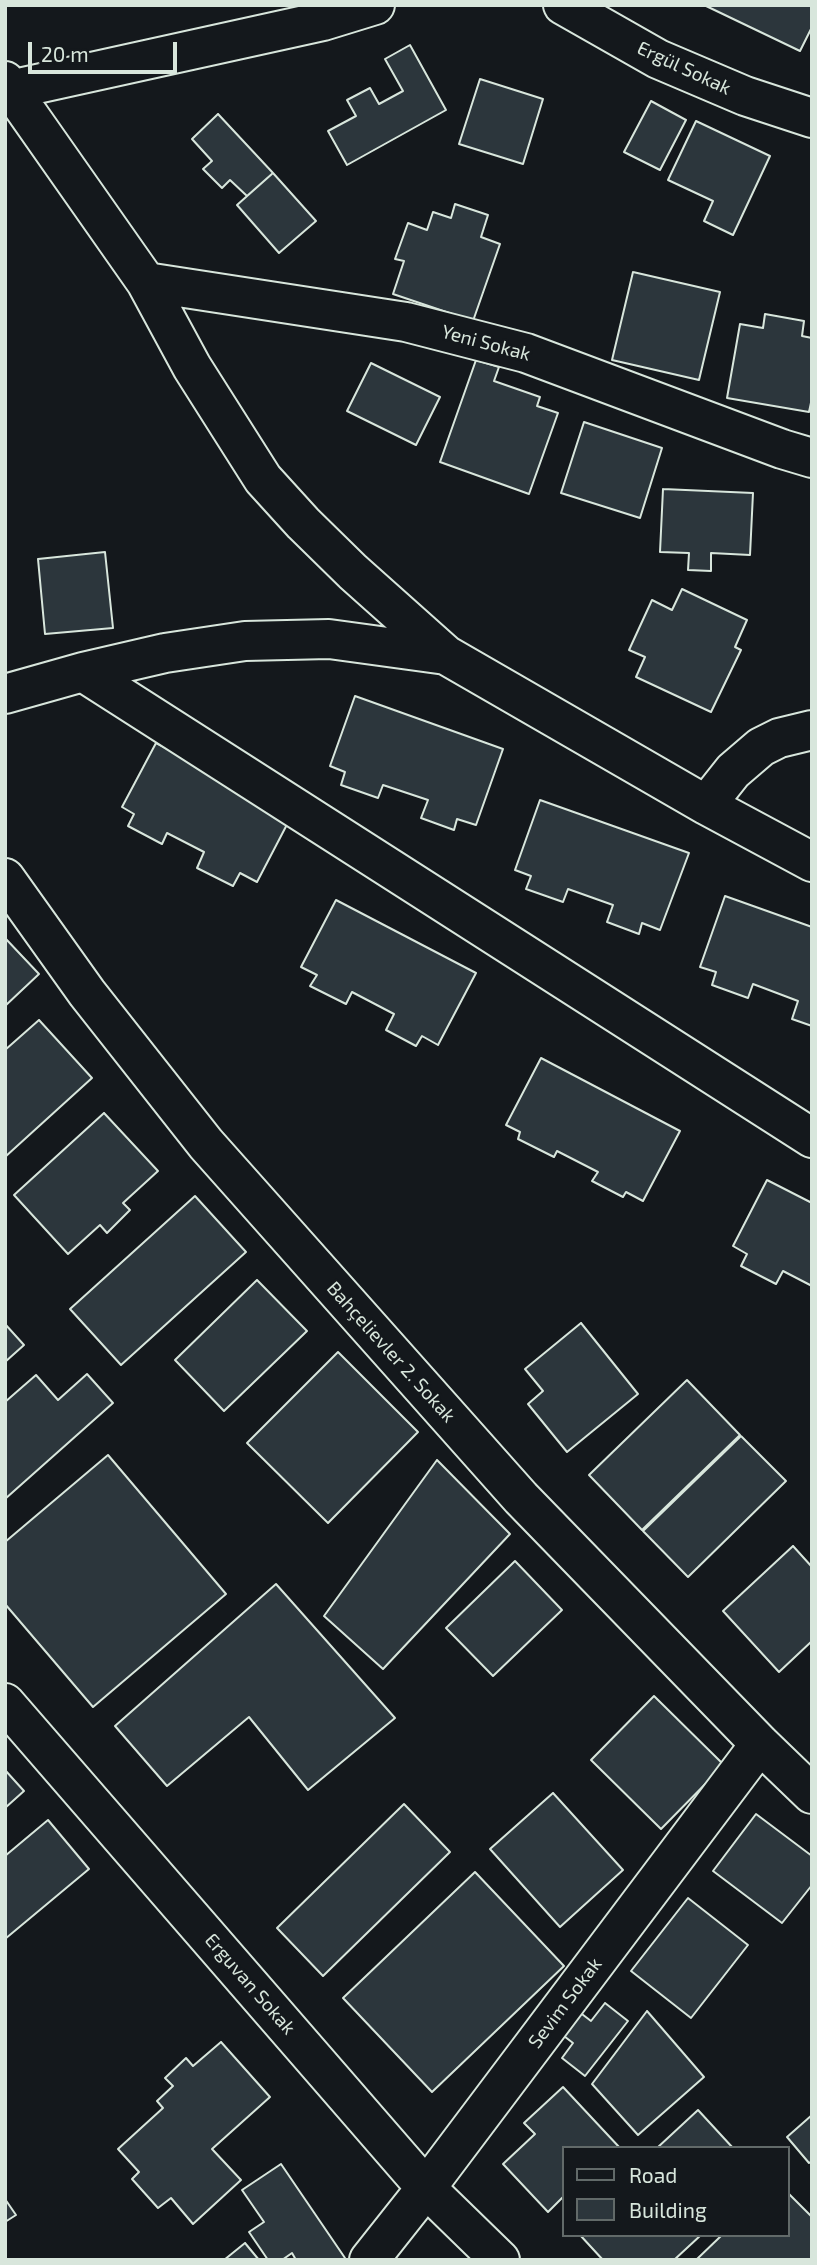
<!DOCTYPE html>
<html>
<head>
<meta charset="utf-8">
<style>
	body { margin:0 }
	#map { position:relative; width:817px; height:2265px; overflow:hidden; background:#14181c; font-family:"Exo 2",sans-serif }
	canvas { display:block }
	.frame { position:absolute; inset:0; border:7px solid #d8e6dc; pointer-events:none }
	.legend { position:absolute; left:562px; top:2146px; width:228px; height:91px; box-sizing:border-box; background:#14181c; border:2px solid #626a69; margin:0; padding:9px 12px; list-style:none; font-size:21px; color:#d8e6dc }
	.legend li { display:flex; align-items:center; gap:14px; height:35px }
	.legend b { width:35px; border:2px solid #626a69 }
	.scale { position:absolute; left:28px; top:42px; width:149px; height:32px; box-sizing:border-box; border:4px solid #d8e6dc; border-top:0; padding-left:9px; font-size:21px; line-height:24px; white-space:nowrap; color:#d8e6dc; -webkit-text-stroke:5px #14181c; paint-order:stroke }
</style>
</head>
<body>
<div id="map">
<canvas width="817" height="2265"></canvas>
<div class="frame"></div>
<ul class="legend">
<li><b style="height:9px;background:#14181c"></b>Road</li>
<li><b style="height:19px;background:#2c363c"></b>Building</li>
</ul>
<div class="scale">20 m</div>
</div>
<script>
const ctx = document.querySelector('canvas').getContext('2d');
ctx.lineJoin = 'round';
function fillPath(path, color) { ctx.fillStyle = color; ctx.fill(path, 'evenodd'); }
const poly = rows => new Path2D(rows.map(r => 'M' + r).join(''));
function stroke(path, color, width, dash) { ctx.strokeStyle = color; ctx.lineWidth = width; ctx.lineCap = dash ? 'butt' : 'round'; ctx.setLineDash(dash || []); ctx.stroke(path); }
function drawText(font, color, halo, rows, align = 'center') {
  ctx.font = font + ' "Exo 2",sans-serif'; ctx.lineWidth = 5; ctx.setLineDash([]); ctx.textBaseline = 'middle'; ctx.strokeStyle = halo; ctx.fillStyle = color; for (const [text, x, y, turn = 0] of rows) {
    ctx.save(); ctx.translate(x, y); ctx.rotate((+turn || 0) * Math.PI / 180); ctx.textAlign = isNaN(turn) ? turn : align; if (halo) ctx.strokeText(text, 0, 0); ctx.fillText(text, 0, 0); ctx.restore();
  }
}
const building = poly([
	[704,5,812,5,812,27,800,51,704,5],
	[410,45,446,110,347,165,328,131,356,116,347,100,370,88,379,104,403,91,385,59,410,45],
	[480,79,543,99,523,164,459,144,480,79],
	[651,101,686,120,660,170,624,152,651,101],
	[218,114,273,173,247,196,230,180,222,188,203,169,212,161,192,139,218,114],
	[696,121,770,156,733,235,704,221,713,201,668,180,696,121],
	[273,173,316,221,279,253,237,205,273,173],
	[455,204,488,215,481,237,500,244,473,321,393,294,404,261,395,259,408,223,427,230,433,212,451,218,455,204],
	[633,272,720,292,699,380,612,360,633,272],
	[765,314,804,321,802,336,812,338,812,398,809,412,727,398,740,324,763,328,765,314],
	[476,360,499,367,494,381,540,397,537,406,558,413,529,494,440,462,476,360],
	[371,363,440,397,416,445,347,411,371,363],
	[584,422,662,448,640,518,561,493,584,422],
	[663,489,753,493,750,555,711,553,711,571,688,570,689,553,660,552,663,489],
	[105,552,113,628,45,634,38,559,105,552],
	[682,589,747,620,735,647,741,650,711,712,636,677,645,657,629,650,652,600,672,610,682,589],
	[355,696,503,749,476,825,457,819,454,830,421,818,428,800,383,785,378,798,341,785,345,772,330,766,355,696],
	[156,743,293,813,257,882,240,873,233,886,197,868,204,852,167,833,162,844,128,826,134,814,122,807,156,743],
	[540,800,689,853,660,930,642,923,639,934,607,922,613,905,568,889,563,902,526,889,531,876,515,870,540,800],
	[725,896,812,927,812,1026,792,1019,798,1001,753,984,748,998,712,985,716,972,700,967,725,896],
	[336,900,476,973,438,1045,422,1036,416,1046,386,1030,394,1014,352,992,346,1004,310,986,317,975,301,967,336,900],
	[5,938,39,974,5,1006,5,938],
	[39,1020,92,1078,5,1157,5,1050,39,1020],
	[541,1058,680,1131,643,1201,626,1192,623,1197,592,1181,598,1172,557,1151,554,1157,518,1139,520,1132,506,1125,541,1058],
	[104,1113,158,1171,123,1203,130,1210,107,1233,100,1225,68,1254,14,1195,104,1113],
	[767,1180,812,1203,812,1286,783,1271,776,1284,741,1266,747,1254,733,1246,767,1180],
	[195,1196,246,1252,121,1365,70,1309,195,1196],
	[257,1280,307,1331,224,1411,175,1360,257,1280],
	[581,1323,638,1394,567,1452,528,1404,543,1391,525,1369,581,1323],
	[5,1324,24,1345,5,1362,5,1324],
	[338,1352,418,1432,328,1523,247,1443,338,1352],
	[87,1374,113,1403,5,1499,5,1402,36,1375,58,1400,87,1374],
	[687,1380,740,1435,642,1530,589,1475,687,1380],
	[741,1436,786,1481,688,1577,643,1531,741,1436],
	[108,1455,226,1594,93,1707,5,1604,5,1542,108,1455],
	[437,1460,510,1534,383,1669,324,1616,437,1460],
	[793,1546,812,1567,812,1641,779,1672,723,1611,793,1546],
	[515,1561,562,1610,493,1676,446,1628,515,1561],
	[276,1584,395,1718,308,1790,249,1717,167,1786,115,1726,276,1584],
	[654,1696,724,1765,661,1829,591,1760,654,1696],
	[5,1770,24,1791,5,1808,5,1770],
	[553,1793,623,1870,560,1927,490,1849,553,1793],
	[404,1804,450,1852,323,1976,277,1928,404,1804],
	[756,1814,812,1856,812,1885,782,1923,713,1871,756,1814],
	[48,1820,89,1869,5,1939,5,1856,48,1820],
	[475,1872,564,1966,432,2092,343,1998,475,1872],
	[688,1898,748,1945,691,2018,631,1971,688,1898],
	[605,2003,628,2021,585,2076,562,2058,573,2043,560,2033,578,2011,591,2021,605,2003],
	[647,2011,704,2077,638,2135,592,2084,647,2011],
	[221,2042,270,2097,212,2149,241,2180,193,2224,171,2198,158,2208,132,2179,139,2172,118,2149,163,2108,157,2101,173,2086,165,2078,186,2058,193,2066,221,2042],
	[563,2087,620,2148,563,2148,563,2197,548,2212,503,2164,535,2134,524,2123,563,2087],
	[698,2110,733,2148,657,2148,698,2110],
	[812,2115,812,2161,809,2163,787,2137,812,2115],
	[281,2164,345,2258,342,2260,296,2260,292,2253,282,2260,268,2260,249,2232,264,2222,242,2190,281,2164],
	[787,2192,812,2217,812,2260,696,2260,722,2235,787,2235,787,2192],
	[5,2199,16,2215,5,2222,5,2199],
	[580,2235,701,2235,674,2260,603,2260,580,2235],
	[245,2243,259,2260,224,2260,245,2243]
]);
const street = poly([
	[563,5,658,59,745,96,812,118],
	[5,81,146,282,192,367,263,479,303,523,353,572,446,655],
	[5,91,323,21,375,5],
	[146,282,406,322,526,353,782,449,812,458],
	[83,672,812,1138],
	[5,694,83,672,165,653,245,641,329,639,446,655,706,805,812,862],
	[706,805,733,771,761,747,779,738,812,730],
	[5,878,87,993,206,1144,521,1498,760,1744,812,1794],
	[5,1703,426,2188,500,2260],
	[369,2260,426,2188,760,1744]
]);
const streetNames = [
	["Ergül Sokak",684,68,25],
	["Yeni Sokak",486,343,15],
	["Bahçelievler 2. Sokak",391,1352,48],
	["Erguvan Sokak",250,1984,49],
	["Sevim Sokak",565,2003,-53]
];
fillPath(building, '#2c363c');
stroke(building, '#d8e6dc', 2);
stroke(street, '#d8e6dc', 42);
stroke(street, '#14181c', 38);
drawText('19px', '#d8e6dc', '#14181c', streetNames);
</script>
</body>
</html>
